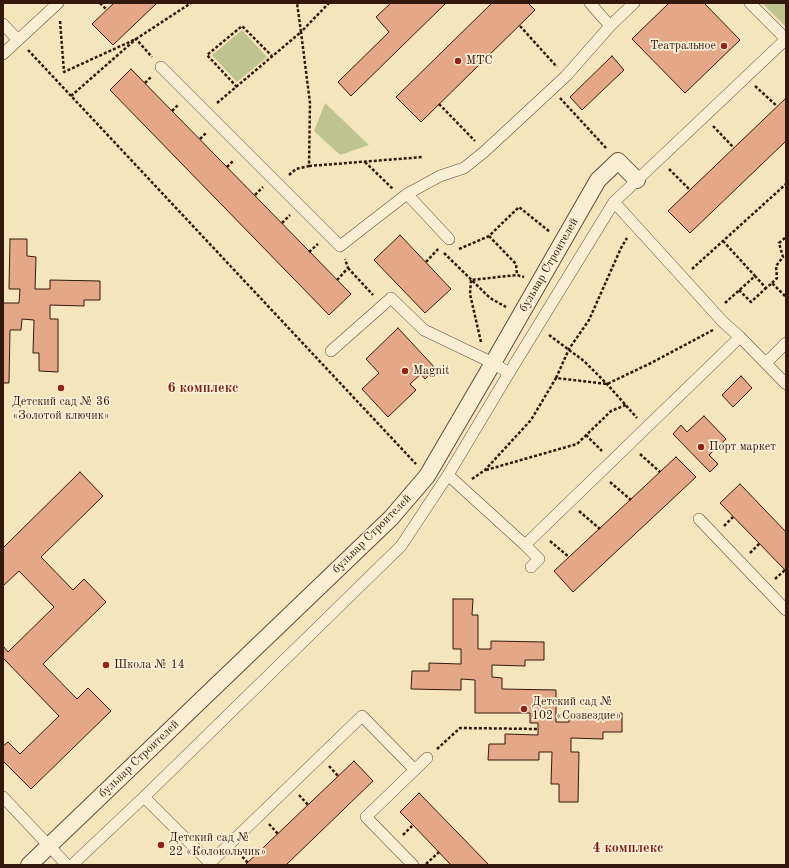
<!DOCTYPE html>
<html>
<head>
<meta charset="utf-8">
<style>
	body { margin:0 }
	#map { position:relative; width:789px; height:868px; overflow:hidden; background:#f4e5bd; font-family:"Old Standard TT",serif }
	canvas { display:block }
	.frame { position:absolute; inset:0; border:4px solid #32180d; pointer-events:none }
</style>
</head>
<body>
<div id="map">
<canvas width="789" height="868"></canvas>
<div class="frame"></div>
</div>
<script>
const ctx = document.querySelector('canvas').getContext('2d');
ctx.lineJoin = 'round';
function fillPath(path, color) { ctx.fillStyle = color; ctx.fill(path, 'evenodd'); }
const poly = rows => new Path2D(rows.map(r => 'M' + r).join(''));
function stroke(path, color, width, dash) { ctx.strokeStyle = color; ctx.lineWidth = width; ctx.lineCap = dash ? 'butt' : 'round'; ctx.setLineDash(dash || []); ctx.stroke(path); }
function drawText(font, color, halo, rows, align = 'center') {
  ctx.font = font + ' "Old Standard TT",serif'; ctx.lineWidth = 3.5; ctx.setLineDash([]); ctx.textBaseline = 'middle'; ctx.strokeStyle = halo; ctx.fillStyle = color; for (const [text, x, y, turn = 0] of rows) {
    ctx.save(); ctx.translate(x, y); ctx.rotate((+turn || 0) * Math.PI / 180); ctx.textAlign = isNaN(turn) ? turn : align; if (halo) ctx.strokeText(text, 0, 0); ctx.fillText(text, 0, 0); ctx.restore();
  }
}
const green = poly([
	[762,3,786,3,786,27],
	[242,30,267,57,237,82,212,55],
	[325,103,369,145,340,155,314,131]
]);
const building = poly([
	[114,3,157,3,113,45,92,24,114,3],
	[391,3,446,3,351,96,338,82,389,32,376,17,391,3],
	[492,3,528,3,535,10,421,122,396,97,492,3],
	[669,3,704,3,740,40,685,93,632,39,669,3],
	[612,56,624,70,582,110,570,97,612,56],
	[131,69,351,294,329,315,110,90,131,69],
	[786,98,786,141,690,233,668,211,786,98],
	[400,235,451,289,425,313,374,260,400,235],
	[10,239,27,239,27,256,36,257,35,289,50,289,50,280,100,281,100,300,84,300,84,306,50,305,50,319,58,319,58,372,39,371,39,353,33,353,34,320,22,319,21,330,10,330,9,383,3,383,3,303,19,303,20,289,9,289,10,239],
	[398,328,436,369,425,379,421,374,410,384,416,390,388,417,362,389,379,373,366,359,398,328],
	[741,376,752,388,733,407,722,395,741,376],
	[704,416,726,439,709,455,718,464,710,472,673,434,681,425,687,432,704,416],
	[676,457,696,477,573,592,554,571,676,457],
	[80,472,103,496,41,557,73,590,84,579,106,602,43,664,77,699,88,688,111,711,31,789,3,761,3,746,8,742,20,754,59,716,4,659,3,660,3,646,8,652,54,607,19,571,3,586,3,548,80,472],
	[740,484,786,532,786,571,720,503,740,484],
	[453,599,473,599,472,615,478,615,478,649,491,649,491,641,544,642,544,660,525,660,525,666,492,665,492,677,502,678,502,689,556,690,556,722,569,722,569,713,622,713,622,732,603,732,603,739,571,738,571,752,579,752,578,802,559,802,559,784,551,784,552,752,539,752,539,760,488,760,489,744,505,744,505,734,538,735,538,723,530,723,530,713,475,713,475,680,461,679,461,690,411,689,412,671,429,671,429,663,461,664,461,649,453,649,453,599],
	[354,761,373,781,286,865,245,865,354,761],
	[419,793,489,865,451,865,413,825,400,812,419,793]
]);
const path = poly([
	[100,3,107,10],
	[60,21,64,72,136,39,191,3],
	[520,26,557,67],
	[28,50,416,464],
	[145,83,152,76],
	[755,86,777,106],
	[237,87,207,55,242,26,272,56],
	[71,96,136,39,152,57],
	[560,98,607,149],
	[217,103,301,32,297,3],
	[439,104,475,141],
	[172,111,179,104],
	[713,126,734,148],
	[200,139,207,132],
	[365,162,393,189],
	[309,166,423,157],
	[227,167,234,160],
	[669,169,690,190],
	[289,175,296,169,309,166,310,103,301,32,329,3],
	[255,195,263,187],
	[282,223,290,215],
	[489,236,516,264,517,275],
	[723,241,755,276],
	[459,249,489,236,519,207,550,232],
	[309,252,318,244],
	[444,253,490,298,506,307],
	[426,262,439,248],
	[348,268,373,295],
	[692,269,786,184],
	[337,280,348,268,345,259],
	[772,283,777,278,776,266,783,257,779,243,786,237],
	[739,290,751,302,766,288],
	[725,303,755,276,766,288,772,283,786,297],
	[549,335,584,361,607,384,637,418],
	[481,342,470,294,471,280,517,275,524,277],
	[556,378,569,349,589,320,621,248,627,238],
	[586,435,602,451],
	[640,454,660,472],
	[486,470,577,444,611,411,626,405],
	[472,479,485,470,531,420,556,378,607,384,651,363,713,330],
	[610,482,631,500],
	[579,511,600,529],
	[724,526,733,517],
	[550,541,569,557],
	[750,553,760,543],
	[775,579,785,570],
	[437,749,460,728,538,729],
	[329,766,338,776],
	[299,795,308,805],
	[269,824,278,834],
	[403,835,413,825],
	[239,853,248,863],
	[426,864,439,852]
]);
const service = poly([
	[590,3,610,26],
	[750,3,786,39],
	[3,24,18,40],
	[3,54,58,3],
	[161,67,340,246,407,194,440,176,464,168,484,152,566,76,610,26,634,3],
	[407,194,449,239],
	[614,202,724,323,740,337,786,384],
	[331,351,391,298,424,330,493,363,509,373],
	[766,363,786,343],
	[448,475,525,545,740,337],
	[699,519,786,610],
	[525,545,539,559,531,567],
	[3,797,67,865],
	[144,797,210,863,362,716,415,770],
	[72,865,144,797,401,546,448,475,509,373,614,202,786,39],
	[413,865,366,817,427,758]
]);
const pedestrian = poly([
	[29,865,391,518,427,476,493,363,598,180,618,161,637,180]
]);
const markers = [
	[724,46,4,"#8f2418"],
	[458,61,4,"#8f2418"],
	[405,371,4,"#8f2418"],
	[61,388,4,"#8f2418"],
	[701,447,4,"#8f2418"],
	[106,665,4,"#8f2418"],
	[524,709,4,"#8f2418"],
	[161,845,4,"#8f2418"]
];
const poiNames = [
	["Театральное",716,46,"right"],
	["МТС",466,61],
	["Magnit",413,371],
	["Детский сад № 36",61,402,"center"],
	["«Золотой ключик»",61,416,"center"],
	["Порт маркет",709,447],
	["Школа № 14",114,665],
	["Детский сад №",532,702],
	["102 «Созвездие»",532,716],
	["Детский сад №",169,838],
	["22 «Колокольчик»",169,852]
];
const streetNames = [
	["бульвар Строителей",549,265,-60],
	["бульвар Строителей",372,534,-45],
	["бульвар Строителей",139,759,-44]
];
const quarterNames = [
	["6 комплекс",203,388],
	["4 комплекс",628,848]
];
fillPath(green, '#bec38f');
fillPath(building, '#e4a889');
stroke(building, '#32180d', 1);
stroke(service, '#624b39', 12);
stroke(pedestrian, '#624b39', 18);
stroke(path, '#32180d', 2.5, [3, 2]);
stroke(service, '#f8eed4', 11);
stroke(pedestrian, '#f8eed4', 16);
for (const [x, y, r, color] of markers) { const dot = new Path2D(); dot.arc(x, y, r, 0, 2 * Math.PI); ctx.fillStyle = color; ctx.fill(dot); stroke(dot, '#f8eed4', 1.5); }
drawText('12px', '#32180d', '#f8eed4', poiNames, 'left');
drawText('12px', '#32180d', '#f8eed4', streetNames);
drawText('bold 14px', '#7a1f14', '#f8eed4', quarterNames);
</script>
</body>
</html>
